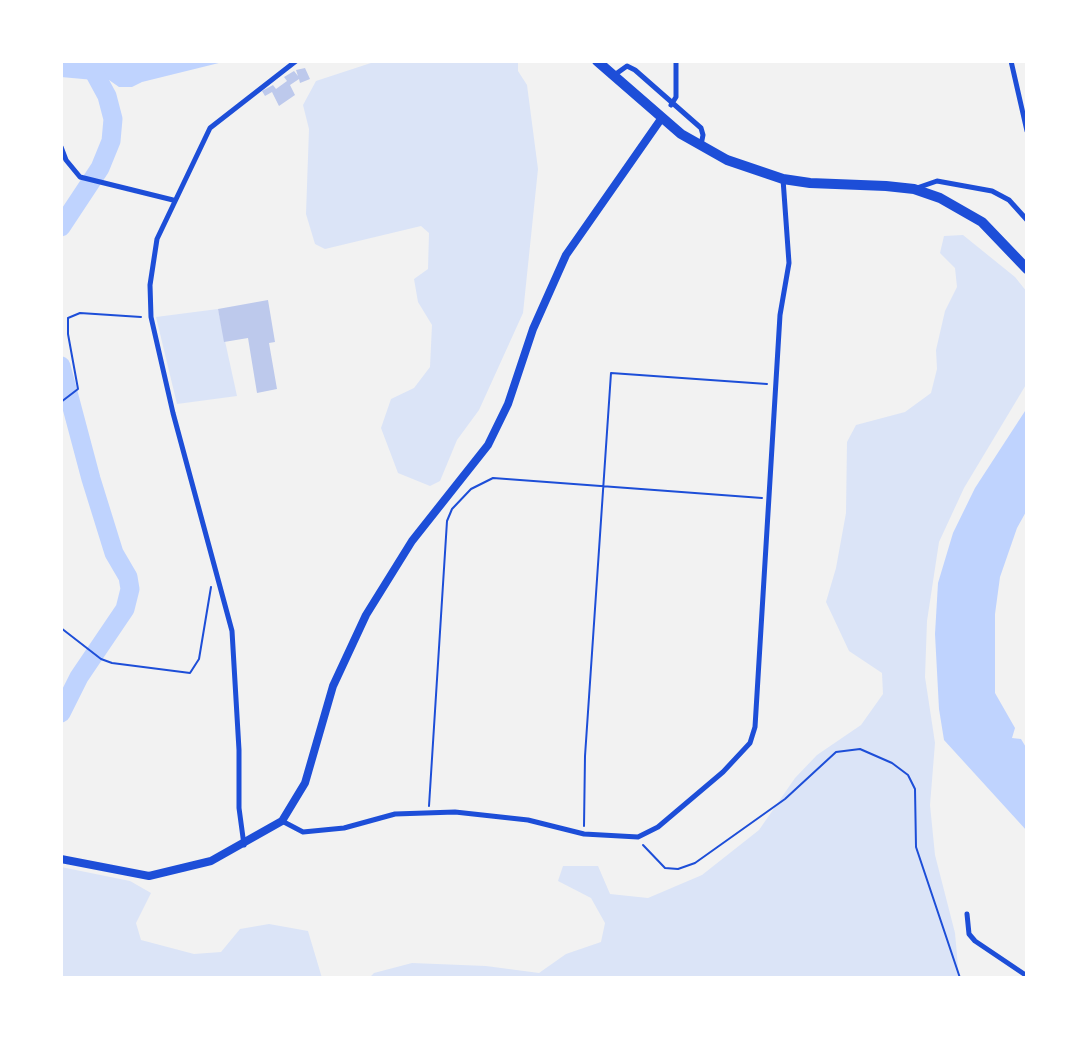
<!DOCTYPE html>
<html>
<head>
<meta charset="utf-8">
<style>
	body { margin:0 }
	#map { position:relative; width:1088px; height:1039px; overflow:hidden; background:#f2f2f2; font-family:"Zilla Slab",serif }
	canvas { display:block }
	.frame { position:absolute; inset:0; border:63px solid #fff; pointer-events:none }
</style>
</head>
<body>
<div id="map">
<canvas width="1088" height="1039"></canvas>
<div class="frame"></div>
</div>
<script>
const ctx = document.querySelector('canvas').getContext('2d');
ctx.lineJoin = 'round';
function fillPath(path, color) { ctx.fillStyle = color; ctx.fill(path, 'evenodd'); }
const poly = rows => new Path2D(rows.map(r => 'M' + r).join(''));
function stroke(path, color, width, dash) { ctx.strokeStyle = color; ctx.lineWidth = width; ctx.lineCap = dash ? 'butt' : 'round'; ctx.setLineDash(dash || []); ctx.stroke(path); }
const green = poly([
	[377,61,518,61,518,71,527,85,538,169,523,313,479,410,457,440,440,481,430,486,398,473,381,428,391,399,414,388,430,367,432,325,418,302,414,279,428,269,429,233,421,226,325,249,315,244,306,214,309,129,303,105,316,81],
	[963,235,1015,277,1027,292,1027,383,964,488,939,542,927,621,925,677,935,743,930,805,935,855,955,933,959,978,369,978,374,973,412,963,486,966,539,973,566,954,601,942,605,923,591,898,558,881,563,866,598,866,610,894,648,898,702,875,759,830,795,778,817,755,861,725,883,694,882,673,849,651,826,602,836,568,846,513,847,442,856,425,905,412,931,393,937,369,936,350,945,311,957,287,955,268,940,253,944,236],
	[218,309,237,396,177,404,156,317],
	[61,867,130,881,151,893,136,923,141,940,194,954,221,952,240,929,269,924,308,931,322,978,61,978]
]);
const water = poly([
	[61,61,227,61,142,82,132,87,119,87,109,80,99,86,94,80,61,77],
	[1027,408,1027,510,1017,528,1000,577,995,614,995,693,1015,728,1012,738,1021,739,1027,749,1027,831,944,740,939,709,935,634,938,583,953,533,975,488]
]);
const river = poly([
	[61,227,100,168,111,141,113,119,107,96,88,61],
	[61,366,91,479,114,553,128,577,130,589,125,609,79,677,61,713]
]);
const building = poly([
	[305,68,310,79,300,83,299,79,290,85,295,95,279,106,272,92,265,96,262,91,273,85,276,89,287,81,284,77,294,71,298,76,296,70],
	[268,300,275,342,269,343,277,389,257,393,248,338,224,342,218,309]
]);
const path = poly([
	[61,402,78,389,68,334,68,318,80,313,141,317],
	[61,628,101,659,112,663,190,673,199,659,211,587],
	[429,806,447,521,452,509,471,489,493,478,762,498],
	[584,826,585,756,611,373,767,384],
	[643,845,665,868,678,869,695,863,785,799,836,752,860,749,892,763,908,775,915,789,916,847,960,978]
]);
const minor = poly([
	[1011,61,1027,131],
	[613,76,627,66,635,70,701,128,703,135,701,145],
	[671,105,676,97,676,61],
	[61,147,66,160,80,177,173,200],
	[914,189,937,181,992,191,1009,200,1027,220],
	[282,821,303,832,344,828,395,814,455,812,528,820,584,834,638,837,658,827,723,772,750,743,755,727,780,315,789,263,783,179],
	[244,845,239,808,239,750,232,631,173,413,151,317,150,285,157,239,210,128,296,61],
	[967,914,969,934,975,941,1027,976]
]);
const secondary = poly([
	[61,859,149,876,211,861,282,821,305,783,333,686,366,615,412,541,488,445,508,404,533,329,566,255,661,119]
]);
const trunk = poly([
	[597,61,681,134,727,160,783,179,810,183,886,186,914,189,940,198,982,222,1027,269]
]);
fillPath(green, '#dbe4f7');
fillPath(water, '#bfd3fe');
stroke(river, '#bfd3fe', 19);
fillPath(building, '#bdc9ec');
stroke(path, '#1d4ed8', 2);
stroke(minor, '#1d4ed8', 5);
stroke(secondary, '#1d4ed8', 8);
stroke(trunk, '#1d4ed8', 10);
</script>
</body>
</html>
